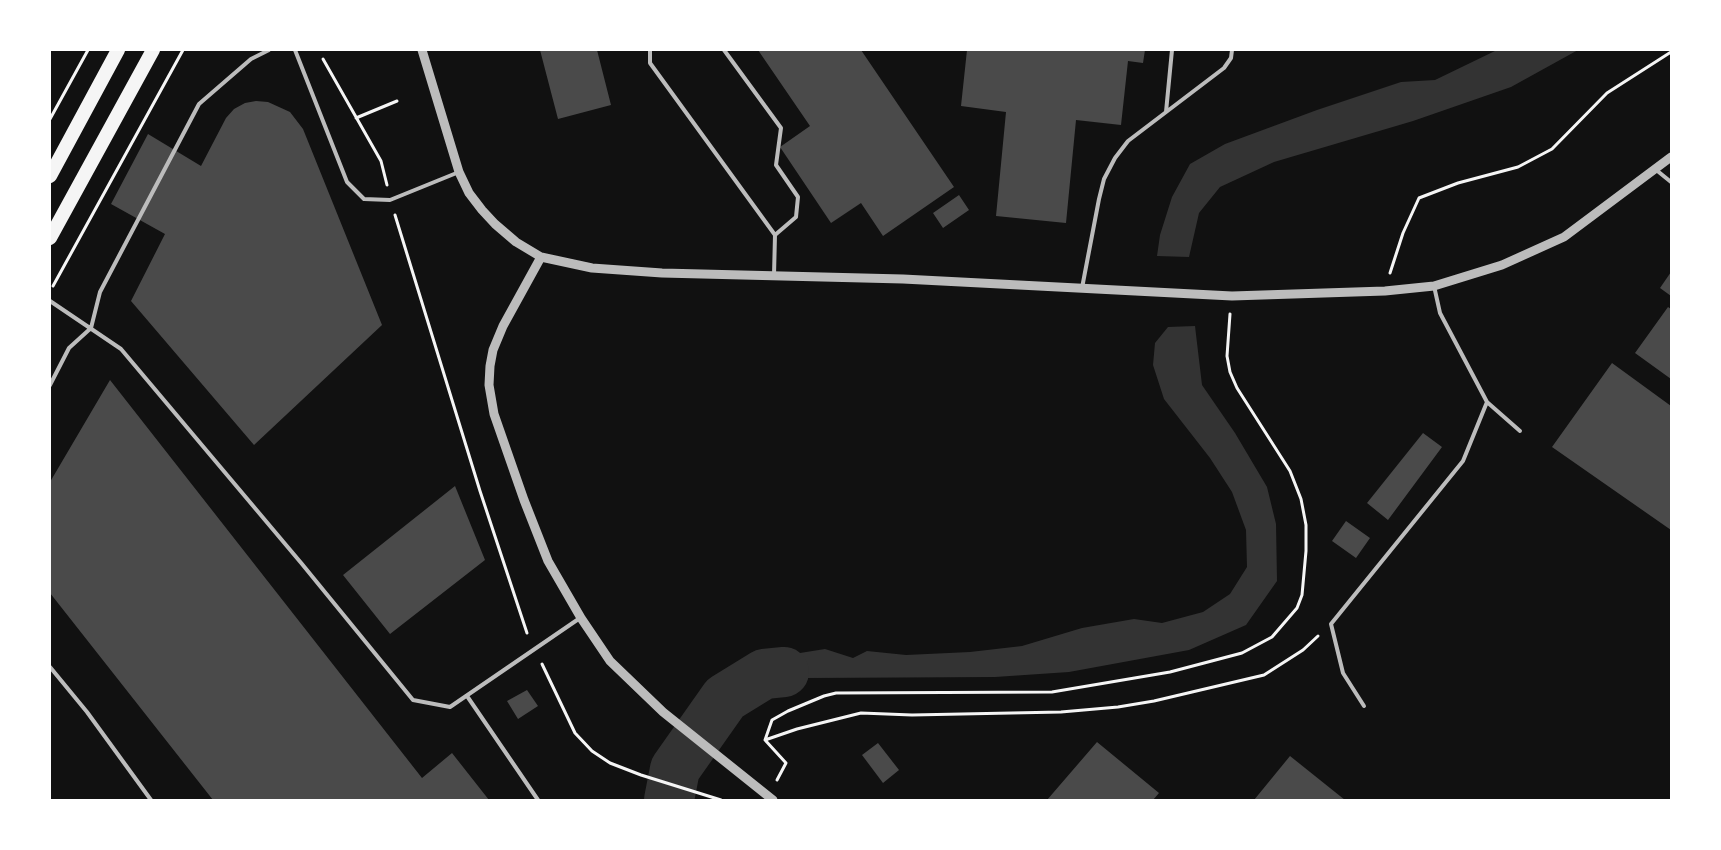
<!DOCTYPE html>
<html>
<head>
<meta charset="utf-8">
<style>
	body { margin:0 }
	#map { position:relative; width:1721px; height:850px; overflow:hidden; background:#111; font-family:"DM Sans",sans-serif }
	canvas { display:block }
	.frame { position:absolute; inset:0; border:51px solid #fff; pointer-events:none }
</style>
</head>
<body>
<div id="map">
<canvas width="1721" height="850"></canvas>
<div class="frame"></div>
</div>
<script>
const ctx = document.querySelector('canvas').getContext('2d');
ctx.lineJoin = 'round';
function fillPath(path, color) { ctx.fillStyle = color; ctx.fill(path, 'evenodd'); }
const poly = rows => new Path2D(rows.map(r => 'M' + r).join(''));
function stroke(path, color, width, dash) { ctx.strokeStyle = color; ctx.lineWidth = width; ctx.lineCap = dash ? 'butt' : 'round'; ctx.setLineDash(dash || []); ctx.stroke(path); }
const water = poly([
	[1497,50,1578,50,1511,87,1413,121,1274,162,1220,187,1199,213,1189,257,1157,256,1160,235,1172,197,1190,164,1225,144,1317,110,1401,82,1435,80],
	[1195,326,1202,385,1235,433,1267,487,1276,524,1277,581,1246,625,1189,650,1069,672,995,677,806,678,764,687,737,708,707,690,729,674,800,653,825,649,853,658,867,651,906,655,970,652,1022,646,1082,628,1134,619,1162,623,1203,612,1230,594,1247,567,1246,530,1232,492,1210,458,1164,399,1153,365,1155,343,1168,327]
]);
const river = poly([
	[669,800,675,769,725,698,764,674,784,672]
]);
const building = poly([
	[540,50,597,50,611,105,558,119],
	[758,50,861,50,954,187,883,236,861,203,831,223,780,147,810,126],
	[967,50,1145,50,1143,63,1128,61,1121,125,1076,120,1066,223,996,216,1006,112,961,106],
	[256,101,268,102,290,112,303,129,382,325,254,445,131,301,165,234,111,204,148,134,201,166,226,118,234,109,245,103],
	[959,195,969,210,943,228,933,213],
	[1671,272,1671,296,1660,288],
	[1668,307,1671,309,1671,379,1635,353],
	[1612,363,1671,406,1671,530,1552,447],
	[110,380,422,778,452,753,489,800,213,800,50,593,50,482],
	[1423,433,1442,447,1388,520,1367,503],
	[455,486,485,560,390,634,343,575],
	[1346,521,1370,538,1356,558,1332,541],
	[527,690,538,706,518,719,507,701],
	[1097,742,1159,793,1153,800,1047,800],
	[878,743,899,770,883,783,862,755],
	[1290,756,1345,800,1254,800]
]);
const path = poly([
	[323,59,381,161,387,185],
	[356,118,397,101],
	[50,119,88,50],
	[395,215,480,491,527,633],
	[1390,273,1403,233,1419,198,1458,183,1518,167,1552,149,1607,93,1671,52],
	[53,286,183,50],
	[542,664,575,733,592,751,610,763,641,775,721,800],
	[765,740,797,729,861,713,912,715,1061,712,1118,707,1154,701,1264,675,1303,650,1318,636],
	[777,780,786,763,765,740,772,720,788,711,824,696,836,693,1052,692,1170,672,1242,653,1272,637,1297,608,1302,595,1306,551,1306,525,1301,499,1290,471,1237,388,1230,372,1227,356,1230,314]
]);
const service = poly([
	[295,50,347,182,364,199,390,200,459,172],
	[650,50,650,63,775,235,774,275],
	[724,50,781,128,776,165,798,197,796,217,775,235],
	[1166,112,1172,50],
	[1655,169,1671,182],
	[1434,286,1440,313,1487,402,1520,431],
	[1082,288,1099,199,1104,179,1115,158,1128,141,1224,68,1231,58,1232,50],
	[50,301,121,349,302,564,413,700,450,707,580,618],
	[50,385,69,348,91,328,100,292,199,104,251,59,269,50],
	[50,667,87,712,151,800],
	[467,696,538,800],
	[1364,706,1343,673,1331,624,1463,461,1487,402]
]);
const tertiary = poly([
	[422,50,459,172,469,193,482,210,495,224,516,242,541,257,592,268,662,273,903,279,1232,296,1385,291,1434,286,1502,265,1564,237,1671,157],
	[541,257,503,326,493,350,490,366,489,385,494,414,524,500,548,561,581,618,610,661,663,712,773,800]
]);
const trunk = poly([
	[50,176,118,50],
	[50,238,153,50]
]);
fillPath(water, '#333');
stroke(river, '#333', 50);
fillPath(building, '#4a4a4a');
stroke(path, '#f5f5f5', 3);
stroke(service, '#bcbcbc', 4);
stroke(tertiary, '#bcbcbc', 9);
stroke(trunk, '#f5f5f5', 14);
</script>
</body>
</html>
